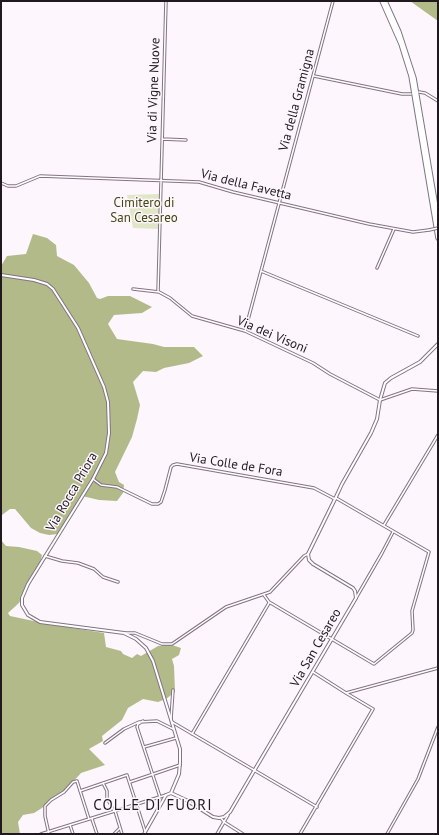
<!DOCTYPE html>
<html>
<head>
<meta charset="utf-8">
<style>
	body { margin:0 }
	#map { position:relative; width:439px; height:835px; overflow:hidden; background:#fdf6fd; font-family:"PT Sans",sans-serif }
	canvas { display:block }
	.frame { position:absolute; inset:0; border:2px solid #201920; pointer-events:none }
</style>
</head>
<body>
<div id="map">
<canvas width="439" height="835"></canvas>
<div class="frame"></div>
</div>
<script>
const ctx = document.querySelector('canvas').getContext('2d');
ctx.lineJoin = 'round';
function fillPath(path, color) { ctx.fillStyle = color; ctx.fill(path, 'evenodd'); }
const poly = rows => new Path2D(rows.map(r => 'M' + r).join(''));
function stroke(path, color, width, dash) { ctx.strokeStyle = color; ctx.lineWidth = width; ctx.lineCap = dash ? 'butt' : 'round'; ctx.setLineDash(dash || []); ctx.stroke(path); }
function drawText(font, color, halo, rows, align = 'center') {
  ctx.font = font + ' "PT Sans",sans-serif'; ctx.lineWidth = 3; ctx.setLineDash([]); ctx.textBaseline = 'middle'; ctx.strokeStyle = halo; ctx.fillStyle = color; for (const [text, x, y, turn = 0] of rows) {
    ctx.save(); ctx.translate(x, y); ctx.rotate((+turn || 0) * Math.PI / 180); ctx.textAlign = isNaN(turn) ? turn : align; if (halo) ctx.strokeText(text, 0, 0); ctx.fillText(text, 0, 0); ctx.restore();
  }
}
const green = poly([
	[159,194,158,229,133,228,127,195]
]);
const forest = poly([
	[410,1,438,1,438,22,438,21],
	[33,234,47,238,56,245,57,256,74,265,89,283,97,298,100,299,108,296,130,296,152,307,142,313,114,315,108,324,117,339,153,344,164,347,194,347,203,356,189,363,164,368,156,372,143,371,133,382,140,405,137,419,132,437,115,472,119,482,124,485,123,493,117,501,99,500,82,496,58,534,49,535,40,533,31,528,15,509,10,509,2,515,1,520,1,266,7,256,26,254],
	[1,540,6,546,19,547,37,551,42,555,39,567,28,584,19,603,8,613,10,616,48,624,104,633,106,647,121,651,123,654,132,658,137,654,141,656,158,646,169,644,181,648,179,655,172,659,174,666,175,692,166,699,158,702,143,699,128,708,122,720,102,736,103,741,89,749,105,765,81,773,64,792,51,800,42,808,34,813,23,815,18,822,20,834,1,834]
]);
const minor = poly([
	[314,76,402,94,411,94],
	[419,92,425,93,438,101],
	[162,139,186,140],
	[1,183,8,186,16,186,40,176,199,182,233,192,369,224,413,232,429,230],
	[377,268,394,229],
	[261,271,418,336],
	[133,289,159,292,170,298,192,316,245,331,313,363,330,374,380,400,412,389,438,391],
	[158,292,166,1],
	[245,331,333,1],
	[93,479,101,485,117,487,152,504,158,504,161,502,165,490,171,467,173,465,177,464,314,488,335,499],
	[384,525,438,435],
	[45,556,62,561,78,563,94,569,103,577,118,582],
	[264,595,269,602,374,664,412,633,413,630,412,611,429,552,336,498],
	[356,598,382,553,393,532],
	[125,633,135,633,162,644,172,644,226,607,270,592,304,556,308,554],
	[313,672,346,693,438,668],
	[171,719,173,690],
	[143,721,138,724,137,727,160,797],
	[172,722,317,807],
	[192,734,269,603],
	[105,743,124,729,139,722,157,721,173,729],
	[144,747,176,738],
	[130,782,180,765],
	[103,783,107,791,107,798,114,811],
	[80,791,127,775,145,831],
	[115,811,122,834],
	[221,818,224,822,243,834],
	[92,819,97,834],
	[70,825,73,834],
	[41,834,166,795],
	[49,834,45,816,45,806,51,800,64,792,73,782,77,781,89,819],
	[114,834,120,828],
	[217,834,228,815],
	[300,834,373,709,346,693],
	[387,834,418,779,438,727]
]);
const tertiary = poly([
	[1,275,34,280,47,284,53,289,78,328,104,387,108,402,109,433,106,453,93,479,28,584,22,598,22,605,28,615,40,622,124,633,136,639,146,648,153,661,180,749,180,762,179,774,171,793],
	[144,834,166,795,171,793,186,800,213,817,219,818,224,817,230,812,254,771,356,598,355,591,353,588,313,564,309,560,308,554,335,499,342,484,371,433,377,419,380,400,385,383,391,378,420,362,438,344]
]);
const motorway = poly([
	[382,1,401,44,411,76,438,238],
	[385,1,399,32,414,78,438,219]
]);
const minorBridge = poly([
	[429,230,438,228]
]);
const streetNames = [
	["Via di Vigne Nuove",154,90,-88],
	["Via della Gramigna",297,100,-75],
	["Via della Favetta",246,185,14],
	["Via dei Visoni",272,335,23],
	["Via Colle de Fora",236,465,9],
	["Via Rocca Priora",72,492,-60],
	["Via San Cesareo",316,648,-60]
];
const parkNames = [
	["Cimitero di",144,203],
	["San Cesareo",144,218]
];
const quarterNames = [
	["COLLE DI FUORI",153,806]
];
fillPath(green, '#e1e6c6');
fillPath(forest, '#b3ba8a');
stroke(minor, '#837383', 3.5);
stroke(tertiary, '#837383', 4);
stroke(motorway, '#837383', 5.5);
stroke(minor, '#fff', 1.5);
stroke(tertiary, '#fff', 2);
stroke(motorway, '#fff', 3.5);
stroke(minorBridge, '#837383', 3.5, []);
stroke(minorBridge, '#fff', 1.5);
drawText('13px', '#201920', '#fdf6fd', streetNames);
drawText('13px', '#42470f', '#fdf6fd', parkNames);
ctx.letterSpacing = '1px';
drawText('15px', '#201920', '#fdf6fd', quarterNames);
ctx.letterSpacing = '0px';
</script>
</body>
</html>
